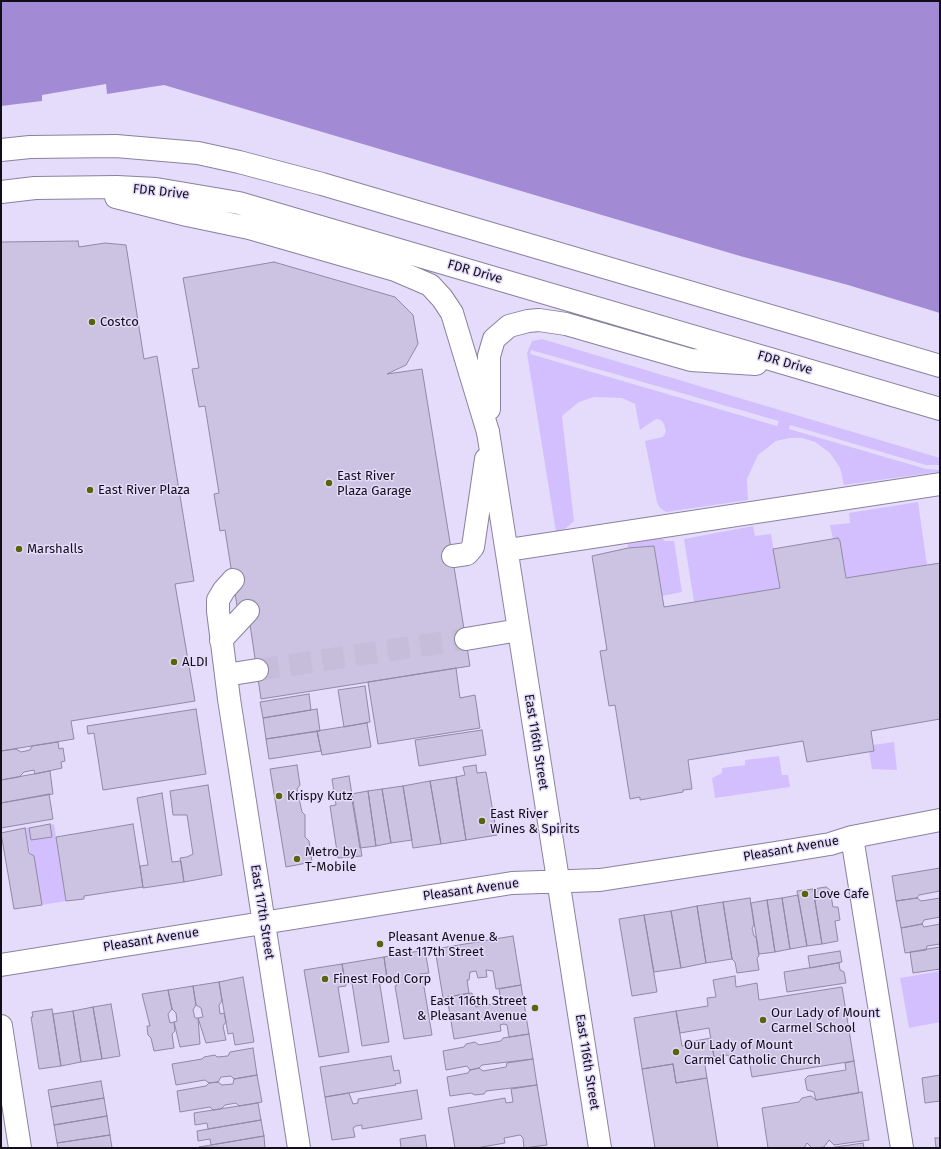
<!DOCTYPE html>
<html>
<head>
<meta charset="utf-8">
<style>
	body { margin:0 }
	#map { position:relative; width:941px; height:1149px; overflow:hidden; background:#e5dcfc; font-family:"Fira Sans",sans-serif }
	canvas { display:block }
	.frame { position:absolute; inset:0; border:2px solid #120e19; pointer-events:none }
</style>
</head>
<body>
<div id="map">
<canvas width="941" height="1149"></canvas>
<div class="frame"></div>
</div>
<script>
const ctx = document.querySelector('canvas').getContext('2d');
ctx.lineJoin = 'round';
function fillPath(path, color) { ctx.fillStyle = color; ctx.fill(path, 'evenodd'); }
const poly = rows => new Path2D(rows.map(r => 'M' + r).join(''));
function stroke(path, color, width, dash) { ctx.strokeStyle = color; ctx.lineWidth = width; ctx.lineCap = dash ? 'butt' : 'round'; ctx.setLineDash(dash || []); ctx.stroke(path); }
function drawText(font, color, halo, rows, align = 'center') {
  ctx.font = font + ' "Fira Sans",sans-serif'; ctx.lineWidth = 3; ctx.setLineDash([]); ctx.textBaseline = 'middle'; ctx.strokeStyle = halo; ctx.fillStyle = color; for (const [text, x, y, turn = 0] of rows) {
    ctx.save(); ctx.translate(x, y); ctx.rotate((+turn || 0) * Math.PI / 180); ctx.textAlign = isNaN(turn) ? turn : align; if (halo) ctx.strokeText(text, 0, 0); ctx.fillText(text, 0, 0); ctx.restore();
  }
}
const green = poly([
	[542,339,940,458,940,465,926,465,790,425,789,429,926,469,940,470,940,476,937,472,844,485,840,468,830,453,815,442,802,438,789,438,776,441,758,455,747,479,748,500,666,512,660,508,657,502,645,441,663,437,666,431,664,424,661,420,656,419,640,430,635,404,622,398,594,397,579,402,562,416,574,521,565,529,556,532,527,353,532,341],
	[531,350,779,421,777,426,530,354],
	[918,502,927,565,846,578,840,541,838,538,833,539,830,525,850,523,849,513],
	[753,526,755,536,771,534,780,588,694,602,684,539],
	[659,536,665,541,674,541,682,592,662,596,654,546,628,548,627,540],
	[894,742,897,770,872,769,869,751,873,745],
	[779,756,782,775,788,775,790,787,715,798,712,778,722,773,722,768,745,765,745,760],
	[54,824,66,901,42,905,25,828],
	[940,971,940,1022,909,1028,900,978]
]);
const water = poly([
	[1,1,940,1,940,313,848,285,740,256,164,85,107,94,106,84,42,95,42,101,1,106]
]);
const building = poly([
	[78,241,79,247,105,243,126,245,144,359,157,356,194,581,175,584,195,701,71,721,74,739,1,751,1,242,78,241],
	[274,262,395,297,413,315,418,344,406,365,387,374,422,369,470,666,261,699,248,611,238,612,225,530,220,531,214,494,219,493,205,406,199,407,192,369,199,368,183,278,274,262],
	[838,538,840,541,846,578,940,563,940,719,871,731,874,751,807,762,803,741,688,760,692,789,683,790,683,792,640,800,640,797,630,799,615,705,609,706,600,651,607,650,592,556,628,548,654,546,664,607,780,588,773,549,838,538],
	[456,668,460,698,475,695,480,728,378,744,368,682,456,668],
	[365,686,370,722,344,727,338,690,365,686],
	[309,694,311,710,263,718,260,702,309,694],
	[196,709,206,774,103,790,94,733,88,734,87,726,196,709],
	[317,709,320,731,266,739,263,718,317,709],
	[367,723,371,747,322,755,317,731,367,723],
	[482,730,486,755,419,766,415,740,482,730],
	[317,731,321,751,269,759,266,739,317,731],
	[58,742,59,749,63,748,65,761,61,762,62,768,35,774,34,770,24,772,19,777,1,780,1,751,16,749,21,752,30,750,32,746,58,742],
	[297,765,300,785,297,789,302,812,305,815,305,837,309,841,312,862,286,867,270,769,297,765],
	[476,765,477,773,486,772,497,835,466,840,456,777,465,775,463,767,476,765],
	[50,771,53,794,1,803,1,780,50,771],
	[349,776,362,856,338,858,330,806,336,805,332,779,349,776],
	[456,777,466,840,441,844,430,781,456,777],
	[430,781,441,844,413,848,403,786,430,781],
	[208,785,222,875,184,882,180,858,187,857,193,854,187,815,173,815,170,791,208,785],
	[403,786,412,840,391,843,382,789,403,786],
	[382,789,391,843,376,846,368,791,382,789],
	[368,791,376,846,360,848,351,794,368,791],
	[162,793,172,862,181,861,184,882,143,888,140,866,148,865,137,798,162,793],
	[49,794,53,819,1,828,1,803,49,794],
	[50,824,52,837,31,840,29,828,50,824],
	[133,824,143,887,84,896,84,899,66,901,56,837,133,824],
	[25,828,29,853,34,856,42,905,14,909,1,833,25,828],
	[940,868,940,891,919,895,917,898,896,901,892,876,940,868],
	[826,887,830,890,833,907,838,907,840,920,835,921,838,941,822,944,813,889,826,887],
	[813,889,822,944,807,946,797,891,813,889],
	[798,895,807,946,790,949,782,898,798,895],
	[750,898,754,925,752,928,754,936,756,937,759,956,757,958,759,970,737,973,735,962,732,959,723,902,750,898],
	[782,898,790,949,775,952,767,900,782,898],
	[917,898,921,901,940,898,940,917,924,920,922,924,901,928,896,901,917,898],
	[767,900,775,952,759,954,751,903,767,900],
	[723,902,732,959,706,963,697,906,723,902],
	[697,906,706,963,681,968,671,911,697,906],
	[671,911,681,968,654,972,644,915,671,911],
	[644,915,657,992,632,996,619,919,644,915],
	[922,924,924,927,940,924,940,944,927,946,926,950,905,953,901,928,922,924],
	[513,936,521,985,496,989,493,971,486,970,487,977,478,978,476,971,470,972,469,980,467,980,469,993,443,998,435,949,513,936],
	[940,947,940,969,913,973,910,952,940,947],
	[425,950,429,973,420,974,419,978,420,982,423,981,432,1035,404,1039,395,986,397,985,396,981,395,978,387,979,384,957,425,950],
	[840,951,842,962,810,968,808,956,840,951],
	[384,957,387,977,379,979,389,1042,362,1046,352,983,345,984,342,964,384,957],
	[839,963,840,970,844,972,846,983,787,992,784,972,839,963],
	[342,964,346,986,338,987,349,1052,319,1057,304,970,342,964],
	[735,976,736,987,757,983,759,1000,842,987,854,1061,752,1077,749,1060,735,1060,727,1055,714,1057,709,1028,680,1033,676,1011,708,1006,707,998,716,997,713,980,735,976],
	[243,977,254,1042,235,1045,233,1033,228,1034,219,982,243,977],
	[219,982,222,1001,219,1005,220,1014,224,1013,226,1022,223,1026,226,1040,206,1043,198,1018,203,1017,201,1008,196,1005,193,986,219,982],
	[521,985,529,1034,509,1037,507,1025,504,1024,500,1025,501,1031,454,1039,447,997,472,993,476,1007,498,1003,501,1001,499,989,521,985],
	[193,986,196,1005,193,1010,195,1018,198,1018,200,1044,180,1047,174,1022,177,1021,176,1013,172,1009,168,990,193,986],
	[168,990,172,1009,168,1014,170,1023,174,1022,175,1031,172,1034,174,1048,154,1051,151,1038,148,1035,147,1026,150,1026,142,994,168,990],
	[111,1004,120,1056,102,1059,93,1007,111,1004],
	[93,1007,102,1059,81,1062,73,1011,93,1007],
	[52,1009,61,1066,39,1069,31,1017,33,1017,32,1012,52,1009],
	[73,1011,81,1062,61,1066,53,1014,73,1011],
	[676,1011,682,1046,689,1045,689,1042,711,1038,714,1057,704,1059,707,1078,676,1083,673,1064,642,1069,634,1018,676,1011],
	[529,1034,533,1059,482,1065,479,1068,470,1070,467,1066,446,1070,443,1051,464,1047,466,1044,475,1042,479,1045,501,1041,503,1038,529,1034],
	[253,1048,257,1075,234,1079,231,1076,221,1077,218,1082,209,1083,205,1080,176,1085,172,1064,202,1059,204,1057,215,1055,217,1057,228,1056,230,1052,253,1048],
	[391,1056,394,1071,399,1070,401,1083,395,1084,396,1085,325,1097,320,1067,391,1056],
	[533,1059,537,1085,486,1091,484,1094,475,1095,471,1093,450,1096,447,1077,468,1073,470,1070,479,1068,483,1071,506,1067,507,1063,533,1059],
	[854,1061,859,1093,816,1100,814,1092,807,1090,805,1079,808,1076,846,1070,845,1063,854,1061],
	[673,1064,676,1083,707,1078,718,1148,655,1148,642,1069,673,1064],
	[257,1075,262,1102,239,1106,236,1103,225,1105,221,1109,213,1110,210,1107,180,1112,177,1091,206,1086,209,1083,218,1082,222,1085,233,1084,234,1079,257,1075],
	[940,1075,940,1101,925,1103,922,1078,940,1075],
	[101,1081,104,1098,51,1107,48,1090,101,1081],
	[537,1085,547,1145,524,1148,523,1138,520,1135,504,1138,505,1143,476,1148,455,1148,448,1108,505,1098,506,1103,513,1102,511,1089,537,1085],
	[417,1090,422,1119,362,1129,362,1125,356,1126,353,1128,355,1137,332,1140,325,1097,349,1093,353,1104,358,1103,358,1099,417,1090],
	[862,1092,869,1140,834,1145,829,1140,824,1147,816,1148,812,1148,807,1143,804,1148,768,1148,762,1108,799,1102,802,1098,811,1096,816,1100,862,1092],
	[104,1098,107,1116,54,1125,51,1107,104,1098],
	[258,1103,261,1120,208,1129,207,1123,195,1125,194,1113,258,1103],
	[107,1116,110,1135,57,1143,54,1125,107,1116],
	[261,1120,264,1136,211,1145,210,1139,198,1141,197,1131,261,1120],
	[110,1135,112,1148,58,1148,57,1143,110,1135],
	[425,1135,427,1148,401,1148,400,1139,425,1135],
	[264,1136,265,1148,199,1147,211,1145,264,1136],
	[935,1138,940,1138,940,1148,936,1148,935,1138],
	[863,1143,864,1148,829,1148,863,1143]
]);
const minorTunnel = poly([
	[257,670,466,639]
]);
const minor = poly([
	[488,432,600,1148],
	[508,550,940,484],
	[453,556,467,554,473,547,486,459],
	[233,580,224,590,218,600,218,611,229,699,299,1148],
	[466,639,519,630],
	[221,640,248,611],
	[226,675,257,670],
	[852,837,902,1148],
	[1,965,512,883,600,880,775,853,830,844,852,837,940,820],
	[1,1026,20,1148]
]);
const highway = poly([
	[1,150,30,147,116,146,198,153,239,162,322,184,940,366],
	[1,192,35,188,117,187,156,189,239,203,940,409],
	[116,197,187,215,249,228,395,270,430,285,442,298,452,313,488,432],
	[489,409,489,356,494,339,509,326,528,321,539,320,566,324,691,360,756,364]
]);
const markers = [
	[92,322,4,"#57650a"],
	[329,483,4,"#57650a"],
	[90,490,4,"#57650a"],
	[19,549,4,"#57650a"],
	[174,662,4,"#57650a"],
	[279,796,4,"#57650a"],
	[482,821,4,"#57650a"],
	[297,859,4,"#57650a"],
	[805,894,4,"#57650a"],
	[380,944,4,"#57650a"],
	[325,979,4,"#57650a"],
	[535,1008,4,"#57650a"],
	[763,1020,4,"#57650a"],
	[676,1052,4,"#57650a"]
];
const streetNames = [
	["FDR Drive",161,192,6],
	["FDR Drive",475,272,16],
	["FDR Drive",785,363,16],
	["East 116th Street",536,742,81],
	["Pleasant Avenue",791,849,-10],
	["Pleasant Avenue",471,890,-8],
	["East 117th Street",262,912,81],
	["Pleasant Avenue",151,940,-9],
	["East 116th Street",587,1062,81]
];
const poiNames = [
	["Costco",100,322],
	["East River",337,476],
	["Plaza Garage",337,491],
	["East River Plaza",98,490],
	["Marshalls",27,549],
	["ALDI",182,662],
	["Krispy Kutz",287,796],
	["East River",490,814],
	["Wines & Spirits",490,829],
	["Metro by",305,852],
	["T-Mobile",305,867],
	["Love Cafe",813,894],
	["Pleasant Avenue &",388,937],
	["East 117th Street",388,952],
	["Finest Food Corp",333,979],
	["East 116th Street",527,1001,"right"],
	["& Pleasant Avenue",527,1016,"right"],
	["Our Lady of Mount",771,1013],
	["Carmel School",771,1028],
	["Our Lady of Mount",684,1045],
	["Carmel Catholic Church",684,1060]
];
fillPath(green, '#d3bffd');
fillPath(water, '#a38ad5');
fillPath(building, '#ccc2e2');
stroke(building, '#9188a5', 1);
stroke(minorTunnel, '#c5bdda', 22, [22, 11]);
stroke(minor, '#8a819e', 24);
stroke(highway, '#8a819e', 24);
stroke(minor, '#fff', 22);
stroke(highway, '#fff', 22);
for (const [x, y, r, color] of markers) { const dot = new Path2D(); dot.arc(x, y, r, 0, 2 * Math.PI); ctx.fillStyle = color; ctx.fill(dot); stroke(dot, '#e5dcfc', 1.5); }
drawText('13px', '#120e19', '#e5dcfc', streetNames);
drawText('13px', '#120e19', '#e5dcfc', poiNames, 'left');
</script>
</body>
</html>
